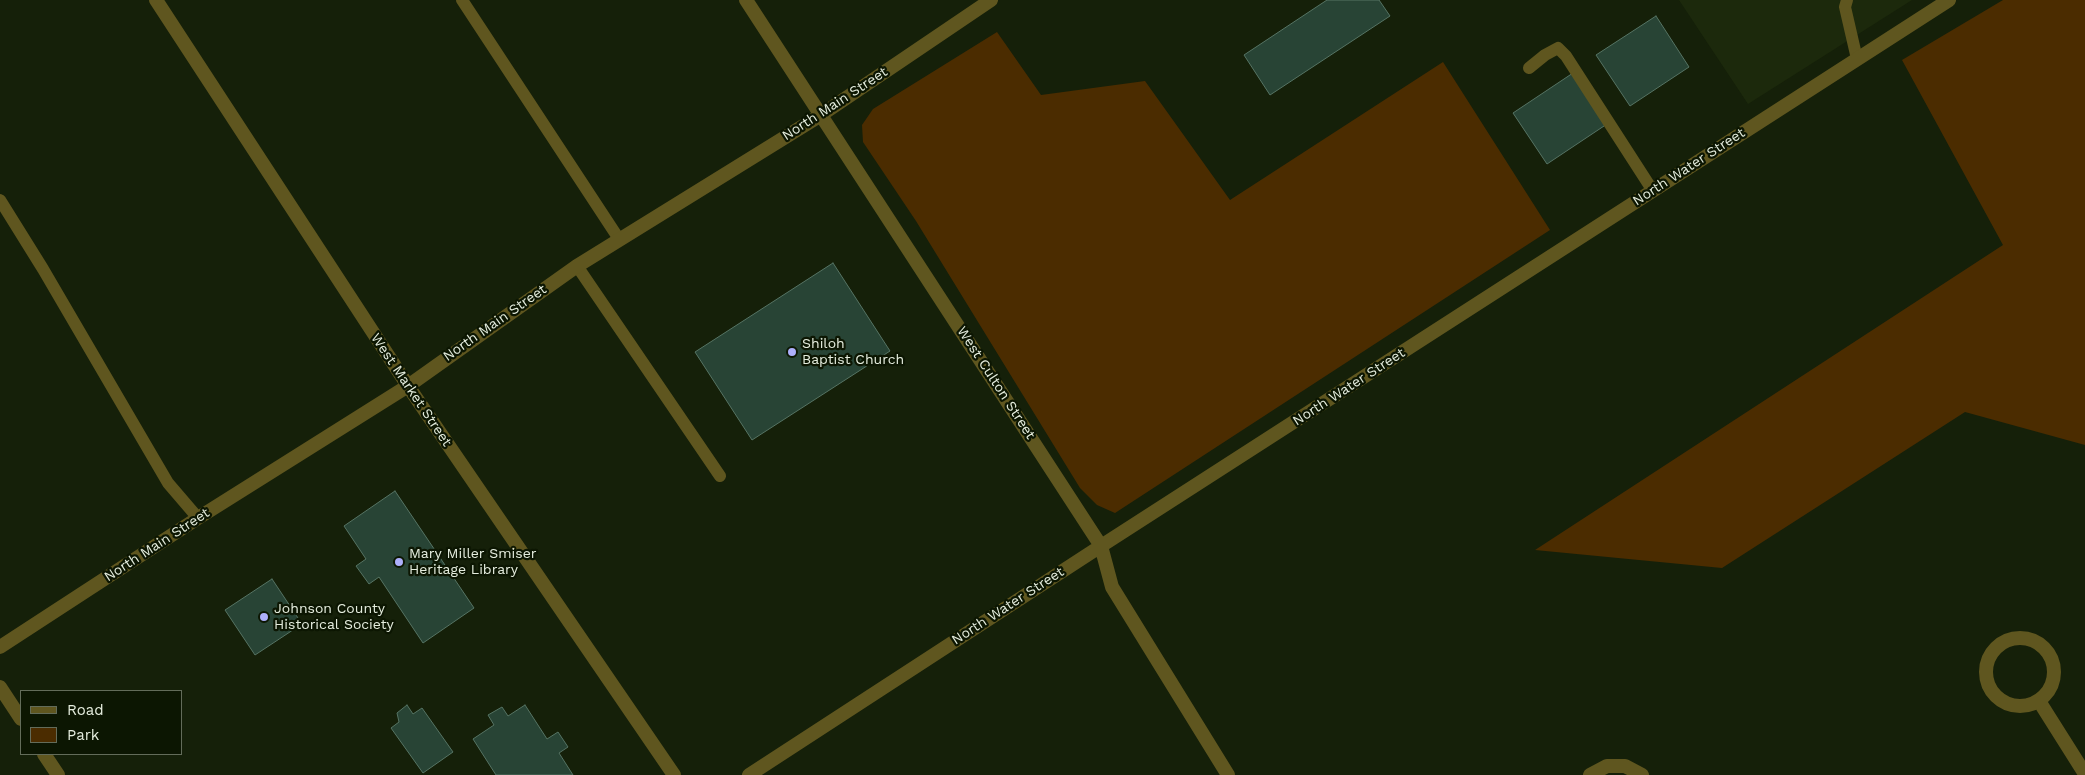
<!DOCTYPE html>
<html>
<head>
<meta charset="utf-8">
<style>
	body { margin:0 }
	#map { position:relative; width:2085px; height:775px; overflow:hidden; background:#152009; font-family:"Work Sans",sans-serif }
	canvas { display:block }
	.legend { position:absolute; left:20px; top:690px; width:162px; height:65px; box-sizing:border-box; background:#0c1602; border:1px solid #636c5a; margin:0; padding:6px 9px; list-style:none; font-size:15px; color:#e5edde }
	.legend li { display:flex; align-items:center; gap:10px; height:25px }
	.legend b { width:25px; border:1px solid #636c5a }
</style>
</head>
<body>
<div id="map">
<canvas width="2085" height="775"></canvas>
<ul class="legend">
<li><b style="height:6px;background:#5f561f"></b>Road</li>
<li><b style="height:14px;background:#4b2c00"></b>Park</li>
</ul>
</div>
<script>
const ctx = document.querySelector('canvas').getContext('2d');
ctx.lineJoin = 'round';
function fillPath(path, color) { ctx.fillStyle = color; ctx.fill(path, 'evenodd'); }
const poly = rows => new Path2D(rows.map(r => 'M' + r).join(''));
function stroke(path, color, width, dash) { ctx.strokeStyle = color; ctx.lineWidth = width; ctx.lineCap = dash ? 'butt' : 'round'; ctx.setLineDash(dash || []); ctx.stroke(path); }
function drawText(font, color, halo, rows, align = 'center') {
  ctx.font = font + ' "Work Sans",sans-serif'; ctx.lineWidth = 4.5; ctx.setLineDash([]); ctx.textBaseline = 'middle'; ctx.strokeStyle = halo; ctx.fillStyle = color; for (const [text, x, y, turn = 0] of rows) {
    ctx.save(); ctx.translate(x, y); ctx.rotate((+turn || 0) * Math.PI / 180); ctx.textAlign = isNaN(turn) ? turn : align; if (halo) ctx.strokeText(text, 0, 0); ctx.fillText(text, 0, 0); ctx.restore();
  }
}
const built = poly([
	[1679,0,1912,0,1748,104]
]);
const green = poly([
	[2003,0,2085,0,2085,445,1965,412,1722,568,1535,550,2003,245,1902,60],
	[997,32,1041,95,1145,81,1230,200,1443,62,1550,230,1115,513,1097,505,1080,488,916,221,863,142,862,125,873,109]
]);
const building = poly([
	[1327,0,1379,0,1390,16,1270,95,1244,55,1327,0],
	[1656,16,1689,67,1630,106,1596,55,1656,16],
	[1573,73,1607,124,1547,164,1513,113,1573,73],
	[833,263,890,351,752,440,695,352,833,263],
	[395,491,474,608,423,643,379,577,369,584,356,566,366,559,344,526,395,491],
	[272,579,302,624,255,655,225,610,272,579],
	[407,705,413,714,422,708,453,752,423,773,391,728,399,722,397,713,407,705],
	[525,705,547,739,558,732,568,747,559,753,573,775,496,775,473,739,494,725,488,715,502,707,508,716,525,705]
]);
const service = poly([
	[462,0,619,239],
	[1847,0,1845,7,1857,59],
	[1529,68,1545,55,1558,48,1566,56,1653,191],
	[0,200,43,269,168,483,198,518],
	[577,266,720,476]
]);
const minor = poly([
	[156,0,408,386,674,775],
	[746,0,1101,546,1112,587,1228,775],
	'1986 672a34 34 0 1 1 68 0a34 34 0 1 1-68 0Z',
	[0,647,198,518,408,386,577,266,821,115,991,0],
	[0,687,21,719],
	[2039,701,2085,774],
	[44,754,58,775],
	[749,775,1101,546,1949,0],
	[1590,775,1607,766,1625,766,1642,775]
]);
const markers = [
	[792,352,5,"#adaffb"],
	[399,562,5,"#adaffb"],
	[264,617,5,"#adaffb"]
];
const streetNames = [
	["North Main Street",835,104,-33],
	["North Water Street",1689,167,-33],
	["North Main Street",495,323,-35],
	["West Culton Street",996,383,57],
	["North Water Street",1349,387,-33],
	["West Market Street",411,390,56],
	["North Main Street",157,545,-33],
	["North Water Street",1008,606,-33]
];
const poiNames = [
	["Shiloh",802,344],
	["Baptist Church",802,360],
	["Mary Miller Smiser",409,554],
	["Heritage Library",409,570],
	["Johnson County",274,609],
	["Historical Society",274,625]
];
fillPath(built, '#1c290c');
fillPath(green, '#4b2c00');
fillPath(building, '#284435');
stroke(building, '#567464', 1);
stroke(service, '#5f561f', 12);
stroke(minor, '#5f561f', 14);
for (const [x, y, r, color] of markers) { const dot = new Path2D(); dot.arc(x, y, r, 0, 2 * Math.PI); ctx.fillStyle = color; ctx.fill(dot); stroke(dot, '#0c1602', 2); }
drawText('14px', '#e5edde', '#0c1602', streetNames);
drawText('14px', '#e5edde', '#0c1602', poiNames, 'left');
</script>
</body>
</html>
